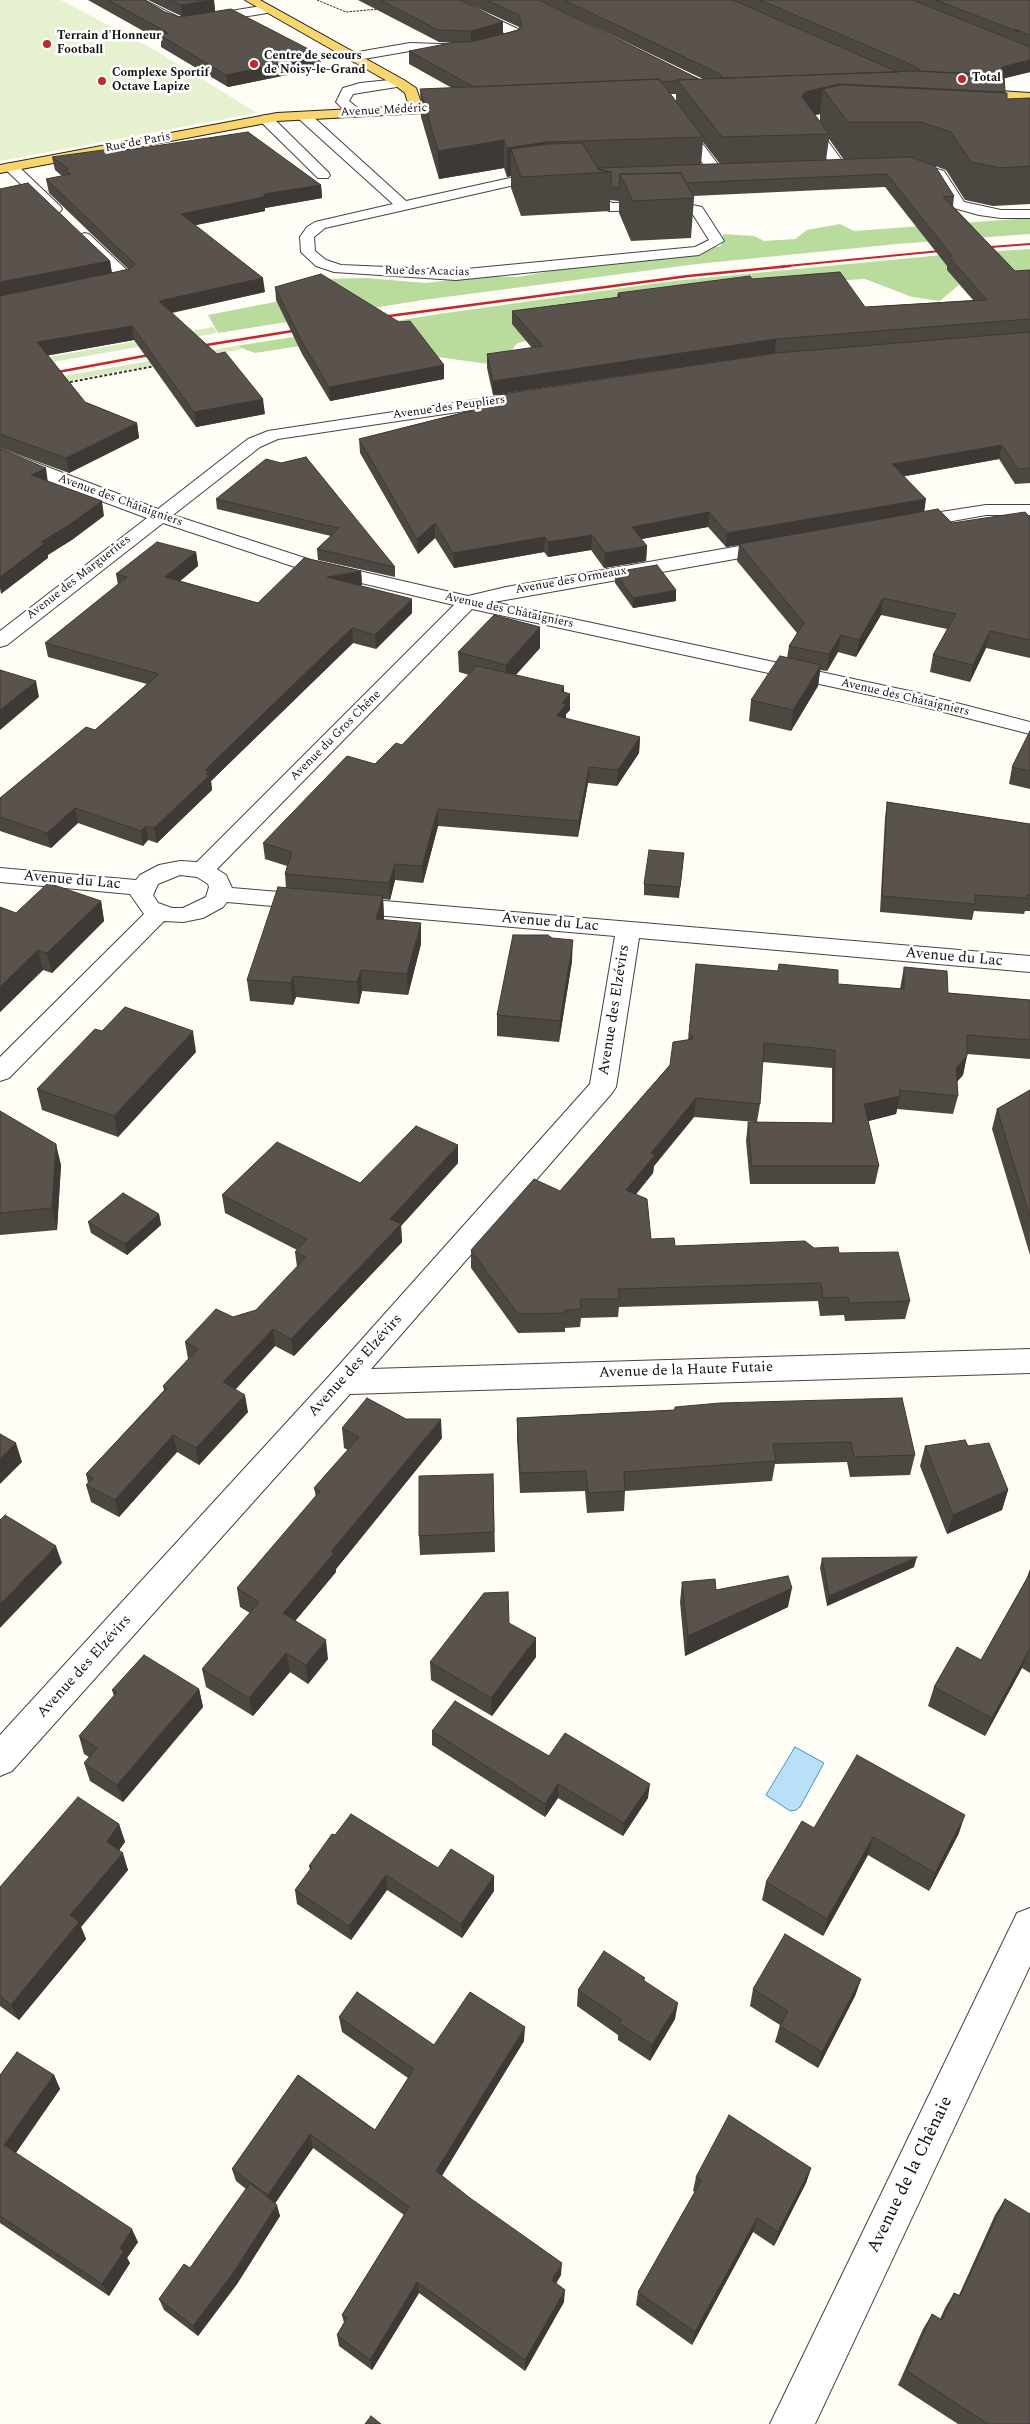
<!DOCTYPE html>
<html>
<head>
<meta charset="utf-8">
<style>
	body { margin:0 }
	canvas { display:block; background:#fffdf5 }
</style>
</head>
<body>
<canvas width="1030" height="2424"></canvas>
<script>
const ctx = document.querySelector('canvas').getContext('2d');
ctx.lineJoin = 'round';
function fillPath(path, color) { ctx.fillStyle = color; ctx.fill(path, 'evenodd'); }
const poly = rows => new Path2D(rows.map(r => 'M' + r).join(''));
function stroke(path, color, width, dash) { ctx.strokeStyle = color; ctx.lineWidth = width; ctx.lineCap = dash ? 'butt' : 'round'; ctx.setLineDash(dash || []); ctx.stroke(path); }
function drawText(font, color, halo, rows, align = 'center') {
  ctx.font = font + ' Spectral,serif'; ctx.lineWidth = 5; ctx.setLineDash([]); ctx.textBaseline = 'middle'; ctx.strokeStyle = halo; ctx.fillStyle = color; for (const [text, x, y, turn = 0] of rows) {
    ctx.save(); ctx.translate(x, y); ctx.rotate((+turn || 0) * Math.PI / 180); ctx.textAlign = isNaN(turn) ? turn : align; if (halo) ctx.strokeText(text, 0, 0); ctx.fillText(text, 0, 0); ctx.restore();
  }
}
const green = poly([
	[213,327,217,333,30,366,0,366],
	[236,346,242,349,0,393,0,387]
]);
const forest = poly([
	[1030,218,1030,234,897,244,697,264,423,300,218,333,208,315,285,300,326,279,365,278,426,283,485,276,517,277,615,260,721,246,723,234,754,236,764,241,795,239,807,230,840,224,854,231],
	[1030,249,1030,272,961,283,940,301,912,297,865,279,813,282,564,328,516,344,508,357,496,365,327,342,255,353,236,346,439,314,673,281,952,254]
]);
const pitch = poly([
	[0,0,61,0,153,49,257,113,0,161]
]);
const water = poly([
	[795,1747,824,1763,800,1807,796,1810,790,1811,766,1795,795,1747]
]);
const pathFar1 = poly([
	[317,0,346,12,379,9]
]);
const path = poly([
	[65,383,155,366]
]);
const minor = poly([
	[130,0,144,0,182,19,267,5,273,9,267,13,181,27,167,23,130,0],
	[441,0,456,0,518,29,520,37,518,40,471,53,410,51,352,61,346,57,352,53,410,43,471,45,508,35,441,0],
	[399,79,405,83,403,86,353,94,349,101,359,109,361,112,359,115,349,115,336,102,343,88,360,83,399,79],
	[304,112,309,113,406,201,519,176,548,172,555,176,548,180,519,184,325,228,314,237,315,251,326,260,341,265,456,270,695,247,709,240,692,213,677,210,610,211,598,207,582,178,589,174,594,175,609,201,612,203,677,202,702,207,724,241,699,255,456,280,334,272,316,266,301,252,300,237,307,227,315,222,393,204,299,119,297,116,299,113,304,112],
	[266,115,271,116,328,172,330,175,328,178,318,178,261,122,259,119,261,116,266,115],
	[679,118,684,119,720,167,722,170,720,173,710,173,672,122,679,118],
	[811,118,818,122,816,125,846,166,844,169,834,169,801,123,811,118],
	[11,163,16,164,60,206,62,209,60,212,50,212,6,170,4,167,6,164,11,163],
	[930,167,944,171,964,202,1001,210,1030,210,1030,218,1001,218,979,215,954,208,934,177,923,171,930,167],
	[84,233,89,234,132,275,135,278,132,281,100,288,95,286,92,283,95,280,116,276,79,240,77,237,84,233],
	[532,391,538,392,540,396,538,400,278,439,260,447,173,515,311,560,468,596,506,587,774,540,781,542,783,546,781,550,774,552,494,602,914,692,1030,722,1030,734,912,704,472,609,217,869,226,875,232,888,1030,956,1030,972,639,938,616,1087,612,1093,371,1369,1030,1349,1030,1373,350,1394,12,1771,0,1776,0,1735,331,1374,590,1084,615,936,227,902,223,907,203,918,183,922,164,921,9,1078,0,1081,0,1057,144,914,130,894,0,882,0,868,136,880,140,875,159,865,180,861,197,862,454,605,298,568,163,523,7,645,0,647,0,631,147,518,34,476,0,461,0,449,158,509,248,439,268,431,532,391],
	[180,875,197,877,208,884,209,887,206,897,183,908,172,908,158,903,153,895,158,884,180,875],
	[986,505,1030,505,1030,515,986,515,908,529,901,527,899,523,901,519,908,517,986,505],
	[1030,1908,1030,1966,815,2424,770,2424,1017,1913,1030,1908]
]);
const major = poly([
	[245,0,260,0,404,80,416,88,422,105,458,103,464,107,458,111,277,121,0,173,0,165,277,113,409,106,405,93,396,86,245,0],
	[969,89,1030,93,1030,101,964,96,963,93,969,89]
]);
const railFar1 = poly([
	[978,248,1030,244],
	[777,267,950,250]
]);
const rail = poly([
	[374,318,688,276,790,266],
	[194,347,305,329],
	[47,374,160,353]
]);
const wall = poly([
	[88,0,144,0,165,12,179,17,181,16,148,0,214,0,215,11,320,55,321,68,228,87,161,47,161,41],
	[358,0,1030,0,1030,72,1004,78,1005,92,1007,99,1030,98,1030,204,993,206,965,200,946,170,935,166,954,196,953,206,1015,271,1030,270,1030,483,1015,484,999,459,904,476,924,512,952,523,1030,517,1030,658,986,648,970,682,930,672,933,655,947,629,881,615,856,657,838,652,827,671,820,670,818,686,791,731,749,721,751,700,787,658,789,646,797,633,737,561,739,545,726,547,708,527,641,539,647,546,646,561,604,568,591,550,548,557,544,552,454,568,435,538,418,554,360,453,359,439,496,404,496,395,775,353,493,395,487,368,487,354,532,348,512,324,512,311,617,297,618,293,752,279,865,307,973,300,947,270,947,266,885,187,693,196,694,198,691,238,631,241,619,213,619,201,610,200,610,211,521,216,511,188,511,176,507,177,504,168,439,179,421,117,420,89,452,88,409,64,409,51,454,43,439,42],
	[462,1,519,27,519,29,503,34,503,22],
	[563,12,703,79,699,79],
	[671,94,676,94,676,101],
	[820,114,820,121,815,115],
	[829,139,844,160,826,160],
	[703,142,720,164,701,165],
	[108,153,321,185,322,198,265,208,265,211,195,225,265,292,172,313,265,414,196,427,134,340,48,355,85,402,137,423,139,438,69,473,0,448,0,189,110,261,112,273,128,269,49,193,46,179,62,176,55,170,52,157],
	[275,287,444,365,444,379,330,401,302,354,276,300],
	[281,463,395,567,395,577,318,560,317,549,331,536,217,509,216,499],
	[196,552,198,566,180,581,258,603,361,571,362,585,360,585,412,613,376,649,353,643,211,781,212,790,157,843,148,840,143,846,78,823,51,848,0,831,0,798,95,730,147,684,48,657,45,643,118,585,116,574],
	[615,572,676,601,633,608,615,583],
	[540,627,540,648,516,675,564,692,570,710,566,714,566,719,640,737,639,753,617,786,588,783,578,837,438,826,423,883,395,880,390,900,383,899,384,918,384,920,421,944,408,995,362,991,359,1004,296,997,293,1005,250,1001,247,980,286,888,285,874,287,866,265,859,263,843,402,745,469,675,459,672,458,652],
	[1030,731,1030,789,1009,784,1012,767],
	[887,802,1030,824,1030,911,1025,911,1024,914,974,911,972,920,880,912,885,818],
	[683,864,679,898,644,895,644,884],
	[101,901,104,921,52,973,43,970,0,1012,0,907,16,913],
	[572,961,559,1042,497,1036,497,1015],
	[696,964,838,984,900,989,904,967,948,993,1030,1000,1030,1059,967,1054,963,1075,957,1082,958,1096,953,1114,897,1109,896,1114,868,1121,879,1166,875,1184,750,1184,746,1141,748,1122,756,1122,694,1117,654,1166,653,1173,636,1194,651,1239,675,1246,814,1248,839,1253,910,1301,905,1319,845,1321,844,1315,820,1316,818,1301,619,1307,618,1317,581,1318,580,1327,565,1328,565,1332,518,1333,471,1268,471,1250,560,1191,670,1065,688,1040],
	[762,1062,832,1068,832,1123,757,1122,760,1104],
	[102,1031,196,1052,118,1137,42,1110,37,1089],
	[1030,1090,1030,1255,992,1129,997,1109],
	[0,1111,61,1165,57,1230,0,1235],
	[458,1163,401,1226,402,1242,294,1356,275,1346,235,1389,248,1412,199,1465,177,1452,119,1517,91,1502,86,1485,88,1483,86,1474,164,1390,163,1386,188,1359,185,1342,233,1317,256,1310,297,1267,295,1252,297,1250,225,1213,222,1195,360,1183],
	[159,1214,161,1225,127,1255,91,1233,88,1222],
	[675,1407,915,1455,910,1475,850,1477,847,1462,775,1464,772,1481,625,1491,624,1511,587,1513,585,1491,520,1493,517,1438,517,1418,674,1410],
	[342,1428,442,1438,336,1569,336,1572,295,1621,328,1659,308,1684,290,1672,253,1716,206,1687,202,1669,250,1613,240,1607,237,1588,316,1497,314,1488,348,1450,344,1448],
	[925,1446,968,1446,1008,1490,1002,1510,947,1534,920,1466],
	[493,1474,495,1552,420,1555,419,1536],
	[822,1558,914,1567,827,1606,820,1568],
	[1030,1569,1030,1673,1022,1668,985,1736,928,1706,934,1687,981,1660,1026,1580],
	[682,1582,716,1590,788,1607,685,1656,680,1602],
	[509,1623,536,1657,492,1716,431,1680,430,1662],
	[199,1689,203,1707,123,1802,90,1781,84,1763,89,1757,84,1754,79,1736,114,1696,112,1690],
	[432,1731,549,1756,648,1798,623,1836,558,1798,545,1817,432,1745],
	[119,1824,125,1842,119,1850,128,1870,81,1927,86,1939,19,2020,0,2006,0,1887],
	[814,1828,959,1833,929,1891,868,1855,823,1936,762,1900,766,1882],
	[335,1835,438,1868,494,1876,494,1891,462,1938,387,1890,351,1940,297,1904,295,1890,310,1870,309,1866],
	[645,1978,644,1981,675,2019,650,2061,618,2040,618,2035,577,2006,578,1990],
	[861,1979,855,1996,818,2068,775,2042,780,2025,750,2006,753,1989],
	[339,2017,434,2045,524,2041,442,2176,561,2275,556,2283,564,2302,525,2371,419,2293,372,2370,339,2346,337,2335,344,2323,342,2315,404,2215,313,2148,275,2203,280,2216,237,2284,198,2336,164,2310,159,2299,190,2268,246,2189,236,2181,232,2169,298,2075,375,2130,408,2078,342,2032],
	[0,2075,54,2075,60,2089,16,2153,138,2242,127,2258,130,2263,109,2296,0,2223],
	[811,2168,806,2183,774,2246,753,2232,692,2345,636,2305,638,2292,695,2192,693,2191,696,2177],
	[1005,2199,1030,2424,958,2424,898,2385,923,2329,932,2314,940,2319,945,2308,954,2293,959,2295,995,2215]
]);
const shadedWall = poly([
	[214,0,215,12,182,17,181,5],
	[503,22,503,34,471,43,471,31],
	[320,55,321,68,228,87,226,75],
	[1030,60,1030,72,1002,79,1002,67],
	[839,84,837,107,823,89,820,114,803,118,802,97,805,92],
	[504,140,504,168,439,179,438,151],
	[547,142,547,170,511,149,511,176,507,177,507,148],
	[321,185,322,198,265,208,265,211,182,228,181,214,264,194],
	[110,261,112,275,0,297,0,282],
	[263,278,265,292,160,315,159,301],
	[132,326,134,340,40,357,37,342],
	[776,339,775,353,493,395,493,381],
	[444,365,444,379,330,401,329,387],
	[263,399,265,414,196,427,194,412],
	[137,423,139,438,69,473,66,458],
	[1002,445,999,459,890,479,892,464],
	[46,468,48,483,31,475],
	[926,499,924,514,726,547,727,533],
	[102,501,104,516,72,540,48,555,48,558,1,594,0,588,0,577,41,542],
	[709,512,708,527,631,541,632,527],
	[435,523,435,538,418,554,417,539],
	[592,535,591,550,548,557,548,542],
	[545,537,544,552,454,568,453,553],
	[647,546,646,561,604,568,605,553],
	[196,552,198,566,167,592,165,577],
	[361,571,362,585,328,591,327,577],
	[676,590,676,601,633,608,633,598],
	[883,598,881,615,856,657,859,640],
	[412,599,412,613,376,649,375,635],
	[540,627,540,648,506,685,506,665],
	[352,628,353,643,211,781,212,790,157,843,154,828,205,770],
	[990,631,986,648,970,682,973,665],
	[841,635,838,652,827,671,829,654],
	[821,665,818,686,791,731,793,710],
	[36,681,39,697,0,730,0,710],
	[564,686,564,700,570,694,570,710,566,714,566,720,557,716,561,691],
	[640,737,639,753,617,786,618,770],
	[589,767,588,783,578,837,579,821],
	[75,808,78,823,51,848,47,833],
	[438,809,438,826,423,883,422,866],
	[146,826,148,840,143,846,141,831],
	[395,864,395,880,390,900,389,883],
	[383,896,384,918,378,940,376,919],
	[101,901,104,921,52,973,47,953],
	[421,923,421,944,408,995,407,974],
	[573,940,572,961,559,1042,560,1021],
	[38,950,43,970,0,1012,0,987],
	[361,970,362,991,359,1004,357,982],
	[293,976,296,997,293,1005,291,983],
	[193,1031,196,1052,118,1137,114,1116],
	[967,1056,963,1075,952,1087,956,1068],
	[900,1096,896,1114,861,1123,864,1104],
	[696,1098,694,1117,654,1166,653,1173,625,1208,626,1190,651,1153],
	[56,1144,61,1165,57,1230,52,1208],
	[458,1145,458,1163,401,1226,402,1242,294,1356,291,1339,390,1219],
	[159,1214,161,1225,127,1255,125,1244],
	[273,1329,275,1346,226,1400,223,1382],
	[245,1395,248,1412,199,1465,196,1448],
	[441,1419,442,1438,336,1569,336,1572,286,1632,283,1613,331,1552],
	[173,1435,177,1452,119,1517,115,1500],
	[16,1443,22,1462,0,1484,0,1459],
	[1008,1490,1002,1510,947,1534,953,1515],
	[56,1546,62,1563,0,1628,0,1604],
	[917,1557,914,1567,827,1606,829,1596],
	[792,1588,788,1607,685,1656,688,1636],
	[536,1638,536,1657,492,1716,491,1698],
	[326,1640,328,1659,308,1684,306,1665],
	[1029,1650,1022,1668,985,1736,992,1718],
	[286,1653,290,1672,253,1716,249,1698],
	[199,1689,203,1707,123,1802,117,1785],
	[558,1784,558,1798,545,1817,545,1804],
	[650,1784,648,1798,623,1836,624,1823],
	[965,1815,959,1833,929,1891,935,1873],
	[119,1824,125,1842,113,1859,107,1842],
	[873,1837,868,1855,823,1936,827,1919],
	[123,1853,128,1870,81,1927,86,1939,19,2020,11,2005,70,1915],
	[386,1875,387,1890,351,1940,349,1926],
	[494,1876,494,1891,462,1938,461,1924],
	[861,1979,855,1996,818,2068,822,2052],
	[678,2003,675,2019,650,2061,652,2045],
	[525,2027,524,2041,437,2183,436,2171],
	[54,2075,60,2089,12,2158,4,2145],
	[310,2134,313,2148,272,2208,268,2195],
	[811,2168,806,2183,774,2246,778,2232],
	[277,2205,280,2216,237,2284,198,2336,193,2326],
	[757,2218,753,2232,692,2345,695,2332],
	[132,2229,138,2242,127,2258,130,2263,109,2296,102,2284,120,2248],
	[562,2263,561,2275,551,2292,552,2280],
	[417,2282,419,2293,372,2370,370,2360],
	[565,2290,564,2302,525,2371,525,2360]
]);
const building = poly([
	[108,0,144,0,165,12,179,17,231,9,320,55,226,75,160,35,168,33,108,0],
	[171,0,212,0,181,5,171,0],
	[381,0,461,0,503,22,471,31,438,30,381,0],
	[486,0,539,0,699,79,677,80,677,81,661,82,659,79,474,87,409,51,456,42,471,42,519,30,522,26,519,15,486,0],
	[564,0,733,0,898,72,722,78,720,74,564,0],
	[760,0,913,0,1030,47,1030,60,1002,67,1002,75,920,71,919,69,910,64,760,0],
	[936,0,1030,0,1030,35,1015,29,1019,32,936,0],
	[914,71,1004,76,1005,92,839,84,805,92,802,97,829,134,722,137,677,80,914,71],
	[659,79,703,137,547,142,507,148,504,140,438,151,420,89,659,79],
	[841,85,1007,93,1007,99,1030,98,1030,166,1000,168,971,162,951,132,921,122,848,122,823,89,841,85],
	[248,132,321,185,264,194,264,197,181,214,263,278,159,301,217,354,225,352,263,399,194,412,132,326,37,342,85,402,137,423,66,458,0,434,0,296,130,269,135,264,46,179,71,174,65,170,69,169,52,157,103,150,108,153,248,132],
	[582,143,598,169,611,172,521,177,511,149,548,144,582,143],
	[910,157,935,166,954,196,943,197,1015,271,1030,270,1030,319,776,339,493,381,487,354,543,346,512,311,621,297,618,293,750,276,752,279,840,272,865,307,987,300,949,257,952,256,887,174,686,183,681,173,620,174,619,188,611,187,611,172,600,170,599,168,910,157],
	[681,173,694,198,633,201,620,174,681,173],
	[28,183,110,261,0,282,0,189,28,183],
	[321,274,399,322,410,321,444,365,329,387,301,340,275,287,321,274],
	[1030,332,1030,468,1018,469,1002,445,892,464,926,499,727,533,709,512,632,527,647,546,605,553,592,535,548,542,545,537,453,553,435,523,417,539,359,439,498,404,496,395,777,353,1030,332],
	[0,449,46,468,31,475,102,501,69,525,41,542,45,543,0,577,0,449],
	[306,457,395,567,317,549,339,528,216,499,266,459,281,463,306,457],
	[938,509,952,523,1025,512,1030,517,1030,640,990,631,973,665,933,655,956,614,883,598,859,640,841,635,829,654,789,646,804,623,739,544,938,509],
	[157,542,196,552,165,577,258,603,304,558,361,571,327,577,412,599,375,635,352,628,205,770,210,771,206,774,210,775,154,828,146,826,141,831,75,808,47,833,0,817,0,798,86,727,95,730,159,674,45,643,127,577,116,574,157,542],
	[657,565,676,590,633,598,615,572,657,565],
	[494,615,540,627,506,665,458,652,494,615],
	[780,656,821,665,793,710,751,700,780,656],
	[477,666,564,686,561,691,570,694,562,703,566,704,557,716,640,737,618,770,589,767,579,821,438,809,422,866,395,864,389,883,285,874,292,852,263,843,347,756,375,764,396,743,402,745,477,666],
	[0,670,36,681,0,710,0,670],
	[1030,731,1030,771,1012,767,1030,731],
	[887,802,1030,824,1030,895,1027,895,1028,898,975,895,975,904,882,896,887,802],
	[649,850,684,853,680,887,644,884,649,850],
	[48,883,101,901,47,953,38,950,0,987,0,907,16,913,48,883],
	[278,887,383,896,376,919,421,923,407,974,361,970,357,982,293,976,291,983,247,980,278,887],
	[513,935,548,935,552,938,573,940,560,1021,497,1015,513,935],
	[696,964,778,971,779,964,838,970,838,984,904,989,904,967,947,971,948,993,1030,1000,1030,1040,967,1035,967,1056,956,1068,958,1096,899,1090,900,1096,864,1104,879,1166,752,1166,748,1122,834,1123,835,1050,764,1043,760,1104,696,1098,651,1153,655,1155,626,1190,647,1199,651,1239,674,1238,675,1246,805,1241,814,1248,838,1247,839,1253,898,1252,910,1301,849,1303,848,1297,823,1298,821,1283,618,1289,619,1299,580,1299,581,1309,565,1310,565,1313,518,1314,471,1250,534,1179,560,1191,670,1065,673,1042,693,1039,693,1036,689,1035,696,964],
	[125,1007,193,1031,114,1116,37,1089,95,1029,102,1031,125,1007],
	[1030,1090,1030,1217,997,1109,1030,1090],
	[0,1111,56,1144,52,1208,0,1213,0,1111],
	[416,1126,458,1145,390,1219,401,1224,291,1339,273,1329,223,1382,245,1395,196,1448,173,1435,115,1500,86,1485,93,1478,86,1474,167,1388,163,1386,198,1349,185,1342,216,1309,233,1317,256,1310,306,1257,295,1252,307,1239,222,1195,277,1142,360,1183,416,1126],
	[123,1193,159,1214,125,1244,88,1222,123,1193],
	[367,1398,406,1419,441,1419,331,1552,334,1553,283,1613,326,1640,306,1665,286,1653,249,1698,202,1669,259,1602,237,1588,320,1491,314,1488,359,1437,342,1428,367,1398],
	[902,1398,915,1455,854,1457,851,1442,773,1444,776,1461,624,1472,625,1491,588,1493,586,1471,520,1473,517,1418,675,1410,675,1407,720,1403,902,1398],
	[0,1434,16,1443,0,1459,0,1434],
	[965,1440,968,1446,989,1443,1008,1490,953,1515,925,1446,965,1440],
	[493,1474,494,1532,419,1536,419,1476,493,1474],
	[5,1515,56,1546,0,1604,0,1520,5,1515],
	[917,1557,829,1596,822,1558,917,1557],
	[1030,1573,1030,1650,1029,1650,992,1718,934,1687,957,1647,981,1660,1030,1573],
	[788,1576,792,1588,688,1636,682,1582,715,1579,716,1590,788,1576],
	[508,1592,509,1623,536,1638,491,1698,430,1662,484,1593,508,1592],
	[144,1655,199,1689,117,1785,84,1763,97,1748,79,1736,117,1692,112,1690,144,1655],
	[455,1701,549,1756,565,1733,650,1784,624,1823,558,1784,545,1804,432,1731,455,1701],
	[857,1755,965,1815,935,1873,873,1837,827,1919,766,1882,802,1821,814,1828,857,1755],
	[78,1797,119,1824,107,1842,123,1853,70,1915,79,1922,11,2005,0,1996,0,1887,78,1797],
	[351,1814,438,1868,451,1849,494,1876,461,1924,386,1875,349,1926,295,1890,312,1867,309,1866,332,1834,335,1835,351,1814],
	[785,1934,861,1979,822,2052,780,2026,788,2011,753,1989,785,1934],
	[604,1951,645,1978,643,1980,678,2003,652,2045,619,2023,622,2020,578,1990,604,1951],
	[357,1992,434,2045,470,1992,525,2027,436,2171,470,2198,562,2263,552,2280,565,2290,525,2360,417,2282,370,2360,337,2335,347,2318,342,2315,409,2207,310,2134,268,2195,232,2169,298,2075,375,2130,414,2069,339,2017,357,1992],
	[17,2052,54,2075,4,2145,132,2229,120,2248,124,2251,102,2284,0,2216,0,2075,17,2052],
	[729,2115,811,2168,778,2232,757,2218,695,2332,638,2292,701,2181,696,2177,729,2115],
	[250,2183,277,2205,233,2273,193,2326,159,2299,184,2264,190,2268,250,2183],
	[1005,2199,1030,2214,1030,2424,988,2424,907,2371,932,2314,942,2320,954,2293,960,2296,1005,2199],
	[371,2416,381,2424,365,2424,371,2416]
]);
const markers = [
	[47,44,5,"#c4262e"],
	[254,64,5,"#c4262e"],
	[962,79,5,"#c4262e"],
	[102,81,5,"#c4262e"]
];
const farPoinames = [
	["Terrain d'Honneur",57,37],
	["Football",57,51],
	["Centre de secours",264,57],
	["de Noisy-le-Grand",264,71],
	["Complexe Sportif",112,74],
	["Octave Lapize",112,88],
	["Total",972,79]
];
const farStreetnames = [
	["Avenue Médéric",384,111,-3],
	["Rue de Paris",138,143,-11],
	["Rue des Acacias",427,272,1],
	["Avenue des Peupliers",449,408,-8],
	["Avenue des Châtaigniers",120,501,20],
	["Avenue des Marguerites",79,578,-38],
	["Avenue des Ormeaux",571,581,-10],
	["Avenue des Châtaigniers",509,611,12],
	["Avenue des Châtaigniers",905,698,13],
	["Avenue du Gros Chêne",336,736,-45]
];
const streetNames = [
	["Avenue du Lac",72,881,5],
	["Avenue du Lac",550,923,5],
	["Avenue du Lac",954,958,5],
	["Avenue des Elzévirs",615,1010,-81],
	["Avenue des Elzévirs",356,1366,-48],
	["Avenue de la Haute Futaie",686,1371,-2],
	["Avenue des Elzévirs",85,1667,-48]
];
const nearStreetnames = [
	["Avenue de la Chênaie",911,2175,-64]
];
fillPath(green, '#d5ebbd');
fillPath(forest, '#b9dc9c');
fillPath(pitch, '#e6f2cf');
fillPath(water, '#b9e0f7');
stroke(water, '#3f96cf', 1);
stroke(minor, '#444', 2);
stroke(major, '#222', 2);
stroke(pathFar1, '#333', 1, [2.5, 1]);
stroke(path, '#333', 2, [3, 2]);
fillPath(minor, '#fff');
fillPath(major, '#f9d66b');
stroke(railFar1, '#c4262e', 2);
stroke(rail, '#c4262e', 2.5);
fillPath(wall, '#4d4742');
fillPath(shadedWall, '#3f3936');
fillPath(building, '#5a524d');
stroke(building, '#3f3936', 1);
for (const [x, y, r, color] of markers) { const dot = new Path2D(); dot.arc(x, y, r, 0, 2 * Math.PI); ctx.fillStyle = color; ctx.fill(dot); stroke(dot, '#fff', 2); }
drawText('bold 12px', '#111', '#fff', farPoinames, 'left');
drawText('12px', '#111', '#fff', farStreetnames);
drawText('15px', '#111', '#fff', streetNames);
drawText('18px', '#111', '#fff', nearStreetnames);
</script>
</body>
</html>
